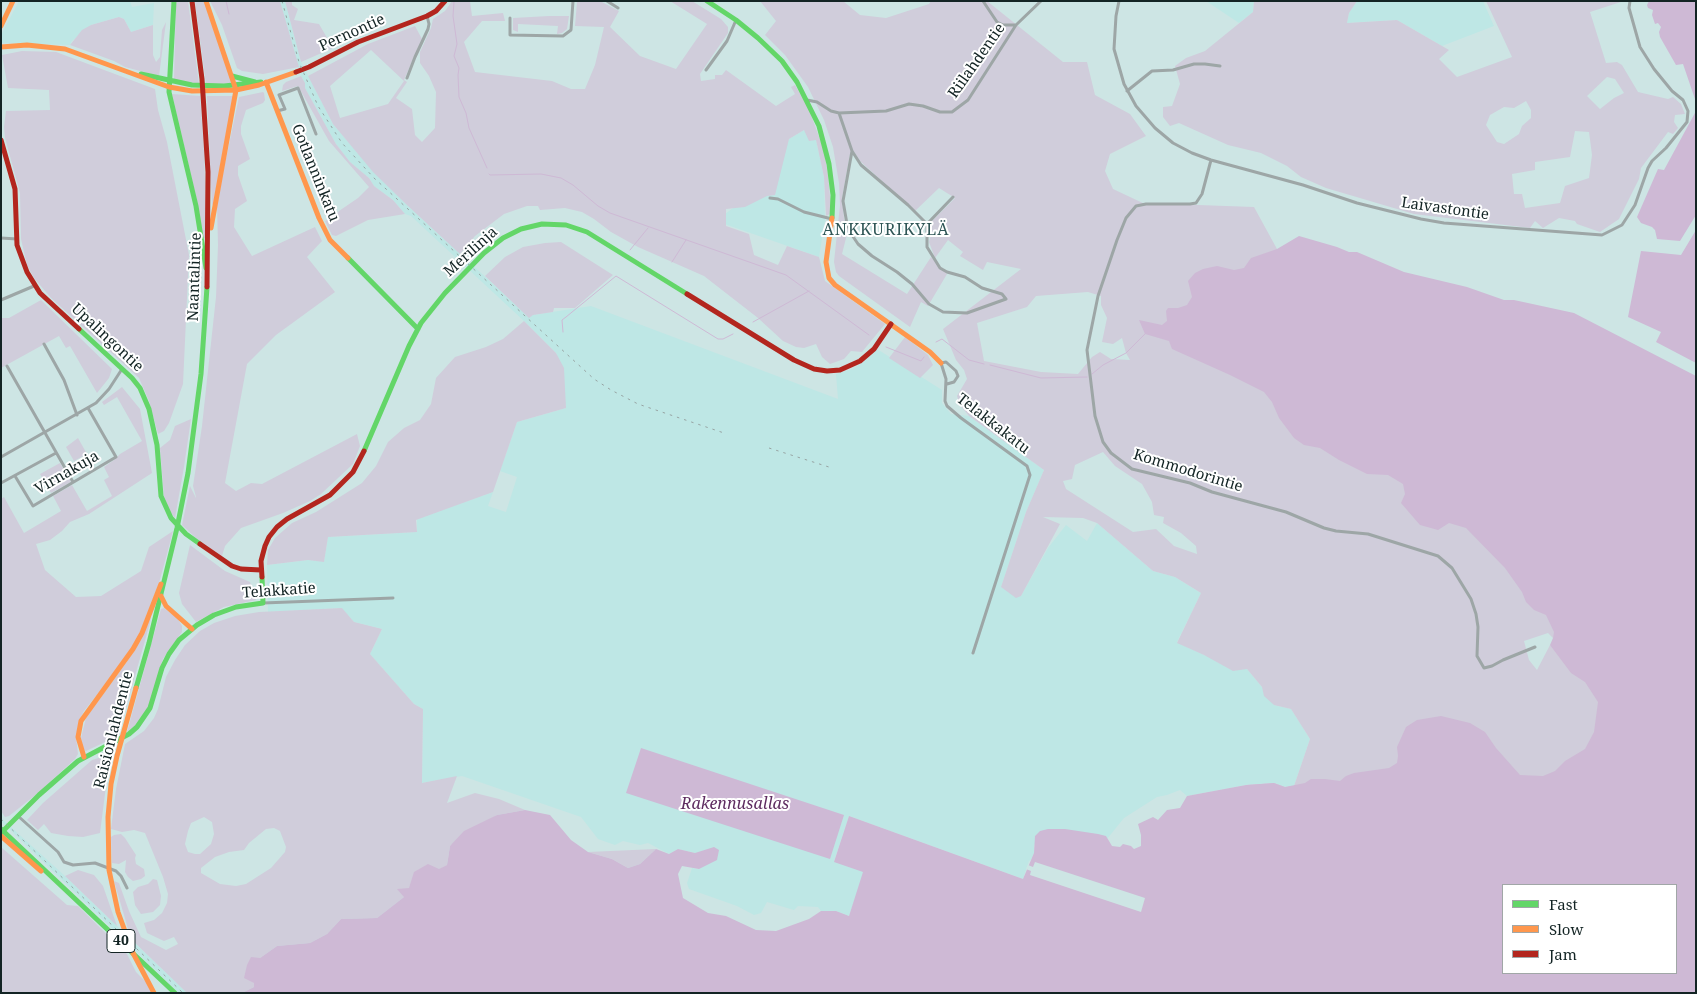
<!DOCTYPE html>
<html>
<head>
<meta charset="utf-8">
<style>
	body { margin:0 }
	#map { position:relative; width:1697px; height:994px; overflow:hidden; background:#cde5e4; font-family:"Noto Serif",serif }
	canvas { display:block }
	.frame { position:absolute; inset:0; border:2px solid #132424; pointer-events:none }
	.legend { position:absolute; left:1502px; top:884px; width:175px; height:90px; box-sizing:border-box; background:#fff; border:1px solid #a1a7a7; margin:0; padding:6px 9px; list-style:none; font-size:15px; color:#132424 }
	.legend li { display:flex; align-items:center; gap:10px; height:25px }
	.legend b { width:25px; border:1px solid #a1a7a7 }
</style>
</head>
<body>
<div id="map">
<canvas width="1697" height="994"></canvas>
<div class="frame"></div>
<ul class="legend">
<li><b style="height:6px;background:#63d668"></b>Fast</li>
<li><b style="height:6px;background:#ff974d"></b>Slow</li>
<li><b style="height:6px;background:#b3261e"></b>Jam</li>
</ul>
</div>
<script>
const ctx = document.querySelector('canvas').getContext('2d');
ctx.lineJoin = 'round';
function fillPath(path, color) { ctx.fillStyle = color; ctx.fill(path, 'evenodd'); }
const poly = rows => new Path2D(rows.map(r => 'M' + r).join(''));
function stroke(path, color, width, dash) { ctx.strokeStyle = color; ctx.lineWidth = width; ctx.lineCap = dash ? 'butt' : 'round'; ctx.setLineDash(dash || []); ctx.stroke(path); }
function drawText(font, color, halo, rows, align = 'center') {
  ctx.font = font + ' "Noto Serif",serif'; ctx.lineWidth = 4; ctx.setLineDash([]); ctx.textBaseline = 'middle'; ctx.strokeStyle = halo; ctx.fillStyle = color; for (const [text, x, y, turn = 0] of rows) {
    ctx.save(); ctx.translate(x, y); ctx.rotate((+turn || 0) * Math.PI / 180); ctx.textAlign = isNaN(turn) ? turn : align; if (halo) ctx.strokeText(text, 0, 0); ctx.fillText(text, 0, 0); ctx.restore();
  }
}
const built = poly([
	[19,1,130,1,132,7,154,3,153,25,131,32,124,19,119,17,91,25,72,41,70,45,2,43,1,35],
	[280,1,285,1,301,62,333,124,373,171,408,206,529,317,533,315,591,306,838,399,836,374,852,369,862,363,877,349,942,390,942,403,951,414,969,416,1044,470,1026,512,1001,587,1021,596,1048,548,1066,525,1087,541,1097,523,1153,571,1175,577,1201,593,1177,642,1204,655,1247,669,1262,687,1274,705,1291,709,1310,739,1294,786,1285,787,1274,783,1246,785,1187,796,1180,790,1167,795,1157,797,1124,818,1107,839,1106,836,1034,845,1034,853,1031,860,1029,861,1023,879,849,816,834,861,864,872,849,916,836,911,821,911,818,907,798,906,794,910,767,902,761,913,754,915,737,906,689,889,687,883,692,868,699,869,695,853,678,849,669,854,648,843,640,845,623,841,615,845,598,839,581,817,462,776,422,783,423,709,414,704,370,654,382,629,354,622,341,608,268,612,267,565,308,560,324,561,328,537,417,532,417,519,493,492,488,506,506,512,517,477,500,471,517,422,566,408,556,353,524,321,411,216,405,214,393,200,374,186,369,178,350,162,336,144,305,88,305,83,301,76],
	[1206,1,1254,1,1253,12,1239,23],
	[1357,1,1483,1,1494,26,1442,46,1397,20,1347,23,1349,13],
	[804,130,816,140,824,177,825,220,819,257,716,221,772,178,789,139],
	[1,818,65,876,187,993,179,993,1,821]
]);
const green = poly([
	[176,1,188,1,199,84,175,80,174,79],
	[195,1,205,1,230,77,231,82,229,84,206,84],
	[210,1,280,1,299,67,263,74,242,71,237,68,222,25],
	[285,1,292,1,292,5,298,9,294,20,319,24,333,48,301,62],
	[452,1,470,1,472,16,503,13,505,21,482,21,464,42,475,72,552,81,571,89,585,89,595,65,604,27,575,26,577,2,600,1,619,11,610,27,640,56,676,69,707,24,670,1,692,1,721,19,728,27,728,33,700,74,701,81,715,79,715,75,722,75,726,70,776,106,795,94,791,87,795,85,808,107,824,150,828,176,831,206,830,214,826,216,824,177,818,149,816,140,809,141,804,130,789,139,775,195,767,196,745,207,726,209,726,226,749,234,754,255,778,265,787,246,819,257,825,281,885,324,862,352,851,351,844,359,830,364,822,357,816,344,804,348,796,347,783,341,758,318,704,276,638,247,611,232,594,219,582,212,565,208,540,210,538,206,527,206,504,214,475,236,460,254,408,206,373,172,333,124,308,76,368,44,415,26,422,39,404,80,407,82,396,98,412,109,415,135,422,142,435,128,436,92,429,76,420,63,420,52,431,28,433,19,445,11],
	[371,50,404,81,388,104,340,118,330,86],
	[760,1,843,1,860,15,886,18,929,4,931,1,987,1,1063,62,1087,62,1095,95,1130,114,1146,136,1110,154,1105,171,1113,189,1147,205,1198,205,1254,207,1277,249,1447,506,1568,599,1553,638,1548,633,1524,641,1529,660,1537,670,1550,645,1604,670,1601,742,1563,783,1399,773,1309,791,1246,785,1274,783,1285,787,1294,786,1310,739,1291,709,1274,705,1264,696,1262,687,1247,669,1233,671,1204,655,1177,643,1201,593,1175,577,1153,571,1097,523,1083,518,1043,517,1060,524,1021,596,1016,598,1001,587,1026,512,1044,470,969,416,960,405,957,396,967,379,964,370,956,360,943,329,1021,269,987,262,983,270,960,256,963,252,948,240,935,258,929,242,932,231,929,224,955,198,939,188,915,211,861,162,854,152,850,154,842,198,844,218,848,230,842,254,907,294,931,257,947,274,928,306,921,302,910,327,839,276,836,272,834,262,840,205,839,183,833,147,824,120,808,87,785,55,765,35,776,21],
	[1088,292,1101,296,1101,305,1107,318,1102,342,1113,344,1122,338,1126,353,1130,360,1111,359,1100,352,1092,357,1078,374,1041,372,984,361,977,323,1027,307,1036,296],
	[1103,452,1115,466,1142,484,1152,502,1154,515,1164,517,1163,523,1181,533,1196,546,1197,554,1174,546,1156,529,1133,532,1066,489,1063,481,1072,479,1075,465],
	[1254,1,1357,1,1349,13,1347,23,1397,20,1449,50,1439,59,1457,77,1512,57,1486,1,1624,1,1590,12,1606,63,1617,62,1622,65,1638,92,1668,99,1673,97,1681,104,1685,114,1675,115,1674,122,1678,128,1673,134,1668,132,1641,168,1639,179,1619,219,1600,232,1577,224,1575,221,1559,218,1543,228,1535,221,1530,228,1414,214,1326,188,1301,177,1287,166,1261,153,1228,145,1179,123,1170,126,1163,117,1163,107,1172,106,1180,84,1175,66,1186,58,1205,51,1253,12],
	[1607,77,1615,79,1624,93,1614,98,1600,109,1587,96],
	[1526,101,1531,110,1531,118,1522,126,1519,134,1504,144,1497,142,1486,125,1490,115,1504,107,1514,108],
	[1575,131,1589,132,1592,155,1589,178,1565,186,1560,203,1525,208,1522,194,1514,194,1512,174,1535,170,1535,162,1570,157],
	[549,16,569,16,567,29,562,33,557,34,558,26,518,24,518,32,513,30,513,18],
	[119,17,124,19,131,32,153,25,153,55,156,62,160,57,162,30,166,22,159,76,125,67,114,61,70,45,82,30,91,25],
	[22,51,56,52,155,89,158,110,167,142,189,255,183,384,169,423,164,431,158,434,149,401,139,378,51,298,34,278,27,265,21,239,20,193,5,138,4,127,6,111,50,110,49,90,8,88,2,55],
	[301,76,305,83,305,88,336,144,350,162,369,178,374,186,393,200,405,214,368,220,336,236,332,235,325,221,334,217,339,211,358,198,369,187,329,141,298,86,282,91,283,85,286,82],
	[263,92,264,93,265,100,263,103,246,110,241,126,241,134,250,159,238,166,238,175,247,201,235,209,234,227,252,256,315,227,322,241,307,257,335,292,276,335,247,364,225,483,236,491,251,483,262,484,357,434,360,446,353,464,321,494,310,501,283,513,241,528,225,546,222,556,196,538,182,525,190,486,196,498,196,497,193,486,202,426,216,297,218,245,217,205,223,173,239,97],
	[172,94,200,96,204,151,207,238,203,238,198,205],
	[207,96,233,96,213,205,212,204],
	[561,242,613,275,575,308,554,308,553,312,533,315,529,318,485,276,505,257,523,247,545,243],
	[41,300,112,369,109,378,97,393,70,346,66,348,59,336,1,368,1,318,9,318],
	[524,321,556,353,564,368,566,408,517,422,493,492,416,520,417,532,328,537,324,562,308,560,267,565,268,550,275,538,292,523,316,512,362,483,376,466,388,442,404,428,420,420,431,404,436,378,455,357,486,347,503,339],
	[905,337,928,355,933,365,920,378,889,358],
	[122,387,140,409,152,473,89,514,70,522,62,531,50,540,36,544,45,570,76,597,101,596,141,571,149,547,173,531,167,554,159,583,139,635,123,662,84,711,79,721,76,736,78,754,75,759,38,793,9,816,5,817,1,811,1,499,4,497,24,533,61,511,53,496,72,485,87,511,112,496,104,480,109,477,104,467,114,460,120,454,142,441,117,397,104,405,102,402],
	[191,419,184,467,175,518,169,510,164,496,160,448,170,440,175,426],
	[78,438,87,454,74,461,66,447],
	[60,463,71,482,51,493,40,474],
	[190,545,225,571,250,582,256,600,224,607,196,622,182,604,179,593],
	[164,608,178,619,182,626,182,632,163,659,148,708,138,723,127,732,161,609],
	[342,608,354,622,382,629,370,654,414,704,423,709,422,783,457,776,447,803,475,793,499,799,525,810,497,815,450,846,447,865,409,888,404,897,377,918,341,919,327,934,310,943,277,946,260,958,252,981,254,983,254,987,242,993,187,993,131,939,114,881,119,883,129,911,141,937,166,950,178,944,174,937,164,941,147,933,144,923,154,920,162,913,167,903,168,894,163,877,145,833,134,830,122,832,111,829,116,789,125,744,144,731,154,718,158,709,166,677,175,660,185,645,200,631,214,623,235,616,259,612],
	[204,817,212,822,214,834,211,844,200,854,195,854,188,852,185,844,188,831,191,823],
	[274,828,280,831,286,847,285,852,271,868,246,884,236,886,220,884,201,873,201,868,215,857,229,852,244,850,249,843,266,829],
	[151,616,150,623,118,736,86,751,83,749,81,738,86,718,126,663,141,639],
	[112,754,106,786,100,833,83,837,68,836,51,833,44,824,38,830,27,820,43,803,92,760],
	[121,834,125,838,136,855,135,858,136,864,144,869,145,876,141,879,133,881,128,877,125,872,126,860,119,864,112,863,111,837,114,835],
	[1,847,67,905,78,906,127,954,136,972,157,993,1,993],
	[656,849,640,864,628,868,612,859,588,852],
	[78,870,94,875,103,886,117,926,65,876],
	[153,879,157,880,161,896,160,905,153,912,141,914,135,905,133,892,138,887,148,884]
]);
const water = poly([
	[1649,1,1696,1,1696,102,1683,64,1676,65,1660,37,1659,32,1661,27,1658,23,1655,24,1652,15,1653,10,1648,8,1647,5],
	[1696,111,1696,363,1656,342,1661,332,1628,317,1641,251,1641,223,1637,217,1658,169,1664,170],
	[1299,236,1337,247,1349,252,1357,252,1404,272,1467,287,1504,300,1514,300,1574,313,1696,376,1696,993,242,993,254,987,254,983,244,978,247,965,251,957,260,958,277,946,310,943,327,934,341,919,377,918,404,897,397,889,409,888,414,872,428,864,439,869,447,865,450,846,464,831,497,815,525,810,550,815,571,840,588,852,612,859,628,868,640,864,656,849,669,854,678,849,695,853,714,847,719,850,717,860,699,869,682,866,678,874,683,898,708,913,726,916,756,930,776,931,809,919,821,911,836,911,849,916,863,872,834,862,849,816,1023,879,1034,853,1035,836,1040,831,1048,829,1065,829,1098,834,1106,836,1112,846,1120,847,1123,844,1131,846,1134,849,1141,846,1141,835,1138,824,1153,817,1158,820,1167,810,1180,808,1187,796,1246,785,1274,783,1285,787,1305,783,1311,779,1325,779,1340,781,1346,776,1354,773,1389,768,1397,763,1398,756,1397,747,1406,727,1417,720,1441,716,1470,723,1485,732,1496,748,1520,775,1543,776,1555,771,1565,761,1585,749,1594,732,1598,702,1585,682,1571,673,1550,645,1553,638,1554,632,1546,615,1534,610,1526,602,1522,592,1505,568,1466,528,1449,523,1438,530,1420,525,1401,503,1405,494,1403,484,1388,475,1367,474,1339,460,1320,448,1304,445,1294,438,1279,418,1272,402,1264,392,1230,375,1172,349,1169,341,1145,334,1139,320,1162,325,1167,321,1166,311,1168,308,1178,308,1187,305,1192,297,1188,281,1195,273,1203,269,1217,266,1234,270,1244,268,1251,258,1277,249],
	[1503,885,1676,885,1676,973,1503,973],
	[641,748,844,815,830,859,626,793]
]);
const pier = poly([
	[1696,215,1696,230,1681,255,1641,251,1641,223,1652,227,1655,230,1657,239,1680,241],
	[1035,862,1145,898,1141,912,1030,875,1031,871,1026,869,1028,865,1033,867]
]);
const stream = poly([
	[226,1,229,14],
	[454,2,453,16,457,44,454,56,459,68,458,75,459,97,466,113,469,128,487,168],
	[489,174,490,175,541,174,561,178,573,185,598,206,610,213,786,275,869,335],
	[630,250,648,228],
	[672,262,686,240],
	[753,322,809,291],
	[563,332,562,320,566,317,616,276,718,339,723,339,733,334],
	[936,342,942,339,969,360,984,364],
	[886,347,921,361,924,357],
	[990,365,1041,378,1087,377],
	[1092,374,1103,365,1126,353,1145,334]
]);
const street = poly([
	[607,1,618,8],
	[983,1,997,22,1003,25,1015,25],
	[1119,1,1116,16,1114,49,1124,84,1136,106,1155,128,1173,143,1192,153,1211,160,1303,185,1357,203,1421,219,1444,223,1602,235,1622,225,1635,205,1648,168,1652,161,1666,148,1687,122,1688,111,1683,100,1672,91,1654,69,1640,47,1629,8,1630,1],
	[510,18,510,35,563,36,571,30,573,1],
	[706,70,727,41,736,20],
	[407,78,415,57,428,29,429,24,427,16],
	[1127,91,1152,71,1173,70,1194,64,1205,64,1220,66],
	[807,100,817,102,831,111,839,113,886,111,909,104,923,106,940,112,952,112,968,100,1016,25,1041,1],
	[277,111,285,109,279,95,298,88,316,134],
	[839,113,852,151,843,201,847,224,852,235,858,244,872,256,897,272,912,284,929,304,943,312,967,313,1006,299,1002,294,982,288,965,277,947,272,940,268,927,247,927,224,908,205,861,165,852,151],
	[1211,160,1202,194,1196,203,1190,204,1146,204,1136,206,1126,218,1117,240,1098,296,1087,350,1095,416,1103,442,1111,453,1132,469,1190,483,1212,492,1286,512,1324,528,1336,531,1368,534,1438,556,1452,568,1471,599,1476,614,1478,627,1477,656,1484,668,1492,666,1503,660,1535,647],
	[770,198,778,199,804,212,832,219],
	[927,224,953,197],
	[1,238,17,239],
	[1,300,34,286],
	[44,344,64,380,77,415],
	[7,366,73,482],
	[947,384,954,382,958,376,956,371,946,362,941,363,946,379,945,401,947,406,961,418,1027,466,1030,475,973,653],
	[1,457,96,403,109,389,122,369],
	[15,476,33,506,116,457,88,408],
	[1,483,56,453],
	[263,603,393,598],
	[18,816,58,852,64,862,73,865,95,863,116,871,121,876,127,888]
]);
const fast = poly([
	[174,1,169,92,196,206,206,268],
	[707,1,736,20,758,38,782,61,797,82,819,126,829,164,833,195,832,218],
	[141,74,192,85,224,86,261,82],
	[232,76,255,82],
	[348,258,418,329],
	[79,329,132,378,140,388,149,409,157,445,161,496,171,518,186,534,200,544],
	[364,451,409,346,421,323,445,293,484,253,503,238,521,229,542,224,566,225,587,232,687,294],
	[136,688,149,643,177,528,188,473,201,374,207,287],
	[1,829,175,993],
	[1,833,39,795,78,761,129,734,137,727,150,708,162,668,169,654,179,640,197,625,214,615,236,607,263,603,262,577]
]);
const slow = poly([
	[206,1,236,90,211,228],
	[1,26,13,1],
	[1,47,27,45,65,49,169,87,192,91,236,90,259,85,296,72],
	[266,82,319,218,330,240,348,258],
	[832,218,826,262,829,278,835,285,930,352,941,363],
	[161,596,166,606,192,629],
	[136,688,117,756,111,784,108,817,109,870,118,912,133,953,154,993],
	[84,757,78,737,81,721,133,649,142,633,161,584],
	[1,836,41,871]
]);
const jam = poly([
	[192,1,202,79,208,172,207,287],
	[296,72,309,67,358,42,427,16,436,11,445,1],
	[1,140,15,189,17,245,27,272,40,293,79,329],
	[687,294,794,360,814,369,827,371,840,370,860,361,874,349,891,324],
	[200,544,232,566,241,569,261,570],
	[262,577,261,561,265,546,269,537,277,527,287,519,330,495,353,472,364,451]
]);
const rail = poly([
	[282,1,299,62,318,106,342,143,374,178,594,379,611,390,638,404,724,433],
	[769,448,832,468],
	[1,819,183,993]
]);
const shields = [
	[121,941,28]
];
const shieldNames = [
	["40",121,941]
];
const streetNames = [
	["Pernontie",352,33,-24],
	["Riilahdentie",977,61,-55],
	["Gotlanninkatu",315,173,68],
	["Laivastontie",1445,209,8],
	["Merilinja",471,252,-42],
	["Naantalintie",195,277,-88],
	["Upalingontie",107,338,43],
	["Telakkakatu",993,424,38],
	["Kommodorintie",1188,471,17],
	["Virnakuja",67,473,-30],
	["Telakkatie",279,591,-4],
	["Raisionlahdentie",114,730,-76]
];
const neighbourhoodNames = [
	["ANKKURIKYLÄ",886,230]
];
const waterNames = [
	["Rakennusallas",735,804]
];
fillPath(built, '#bee7e5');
fillPath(green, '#d0cddb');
fillPath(water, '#ceb9d5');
fillPath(pier, '#cde5e4');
stroke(stream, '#ceb9d5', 1);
stroke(street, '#9da6a6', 3);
stroke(fast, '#63d668', 5);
stroke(slow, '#ff974d', 5);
stroke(jam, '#b3261e', 5);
stroke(rail, '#97a4a3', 1, [2.5, 5]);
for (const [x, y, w] of shields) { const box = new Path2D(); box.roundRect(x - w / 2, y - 11.5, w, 23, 4); ctx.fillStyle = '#fff'; ctx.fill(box); stroke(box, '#132424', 1); }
drawText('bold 14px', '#132424', null, shieldNames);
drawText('15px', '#132424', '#fff', streetNames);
ctx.letterSpacing = '1px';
drawText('16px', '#2f5656', '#fff', neighbourhoodNames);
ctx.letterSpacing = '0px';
drawText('italic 16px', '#5e2c60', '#fff', waterNames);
</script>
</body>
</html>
